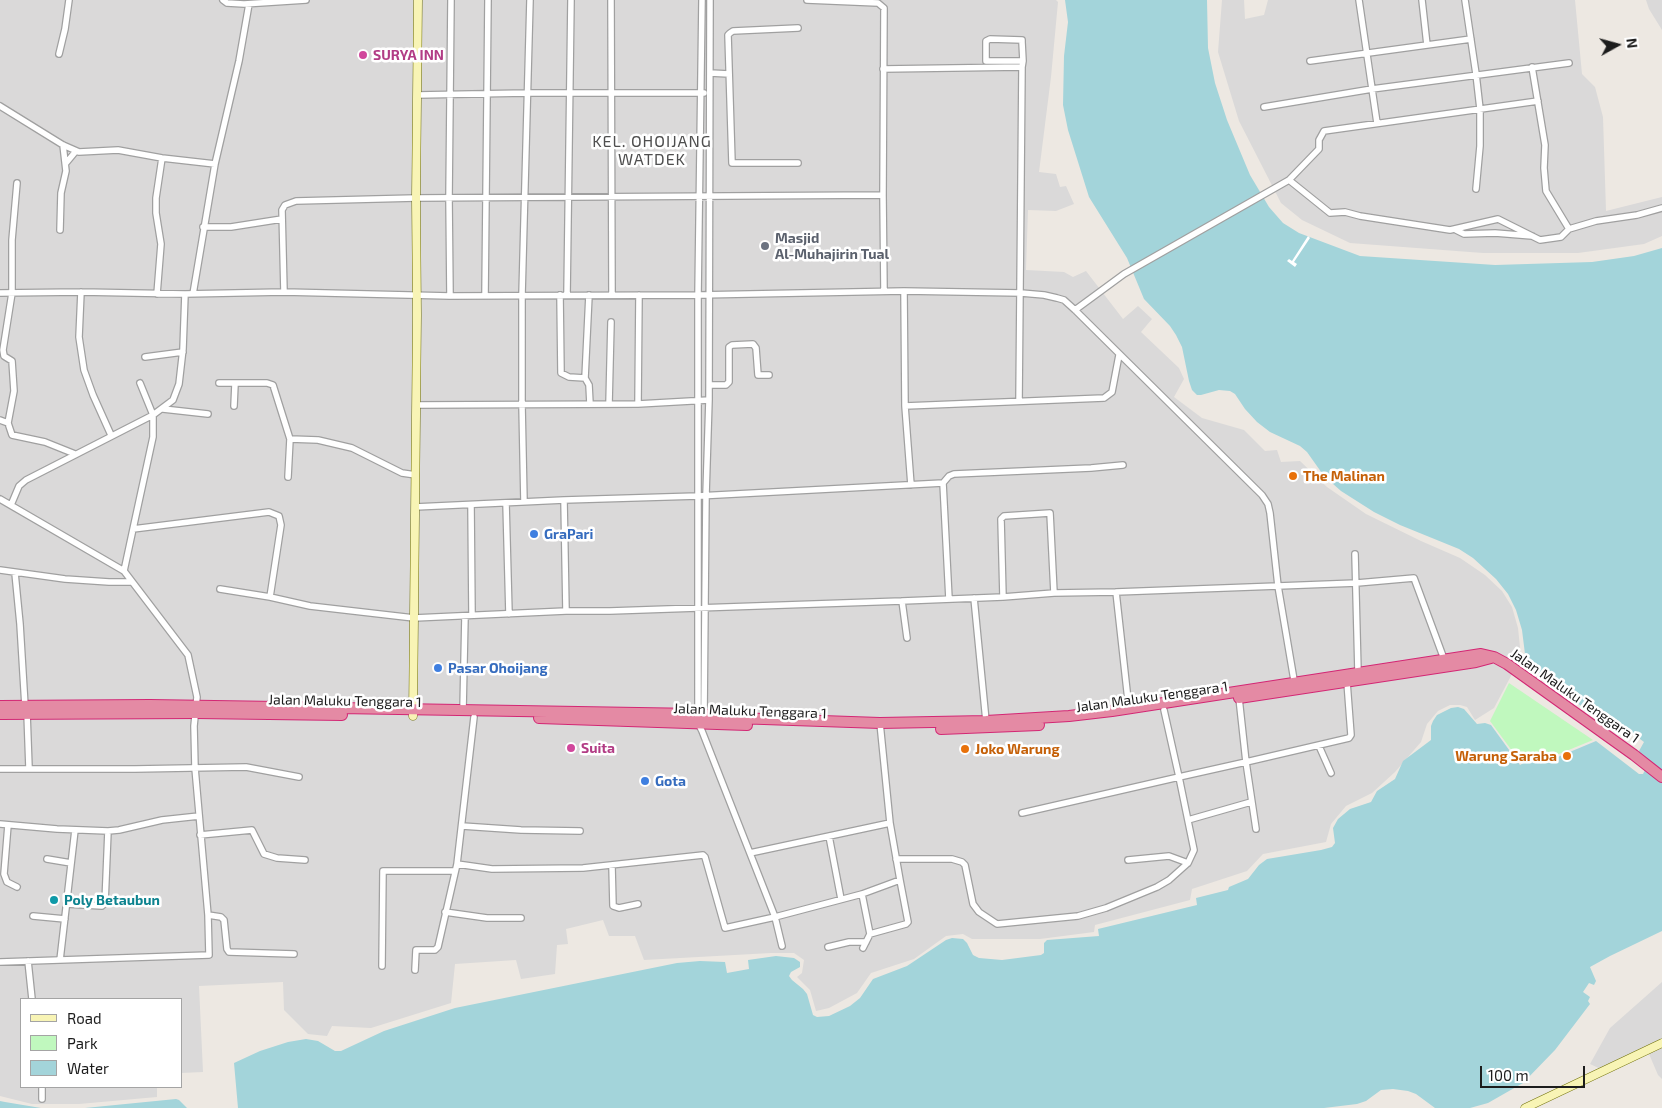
<!DOCTYPE html>
<html>
<head>
<meta charset="utf-8">
<style>
	body { margin:0 }
	#map { position:relative; width:1662px; height:1108px; overflow:hidden; background:#ede8e2; font-family:"Exo 2",sans-serif }
	canvas { display:block }
	.legend { position:absolute; left:20px; top:998px; width:162px; height:90px; box-sizing:border-box; background:#fff; border:1px solid #a4a4a4; margin:0; padding:6px 9px; list-style:none; font-size:15px; color:#1c1c1c }
	.legend li { display:flex; align-items:center; gap:10px; height:25px }
	.legend b { width:25px; border:1px solid #a4a4a4 }
	.north { position:absolute; left:1592px; top:20px; width:50px; height:50px; -webkit-text-stroke:4px #fff; paint-order:stroke; rotate:83deg; font-size:14px; font-weight:700; line-height:20px; text-align:center; color:#1c1c1c }
	.north::after { content:''; display:block; margin:auto; width:18px; height:22px; background:#1c1c1c; clip-path:polygon(50% 0,100% 100%,50% 72%,0 100%) }
	.scale { position:absolute; left:1480px; top:1066px; width:105px; height:22px; box-sizing:border-box; border:2px solid #1c1c1c; border-top:0; padding-left:6px; font-size:15px; line-height:18px; white-space:nowrap; color:#1c1c1c; -webkit-text-stroke:4px #fff; paint-order:stroke }
</style>
</head>
<body>
<div id="map">
<canvas width="1662" height="1108"></canvas>
<ul class="legend">
<li><b style="height:6px;background:#f8f4b5"></b>Road</li>
<li><b style="height:14px;background:#c0f8be"></b>Park</li>
<li><b style="height:14px;background:#a3d4da"></b>Water</li>
</ul>
<div class="north">N</div>
<div class="scale">100 m</div>
</div>
<script>
const ctx = document.querySelector('canvas').getContext('2d');
ctx.lineJoin = 'round';
function fillPath(path, color) { ctx.fillStyle = color; ctx.fill(path, 'evenodd'); }
const poly = rows => new Path2D(rows.map(r => 'M' + r).join(''));
function stroke(path, color, width, dash) { ctx.strokeStyle = color; ctx.lineWidth = width; ctx.lineCap = dash ? 'butt' : 'round'; ctx.setLineDash(dash || []); ctx.stroke(path); }
function drawText(font, color, halo, rows, align = 'center') {
  ctx.font = font + ' "Exo 2",sans-serif'; ctx.lineWidth = 5; ctx.setLineDash([]); ctx.textBaseline = 'middle'; ctx.strokeStyle = halo; ctx.fillStyle = color; for (const [text, x, y, turn = 0] of rows) {
    ctx.save(); ctx.translate(x, y); ctx.rotate((+turn || 0) * Math.PI / 180); ctx.textAlign = isNaN(turn) ? turn : align; if (halo) ctx.strokeText(text, 0, 0); ctx.fillText(text, 0, 0); ctx.restore();
  }
}
const residential = poly([
	[0,0,1056,0,1058,2,1051,77,1039,172,1056,174,1060,187,1066,186,1074,204,1056,211,1028,210,1026,270,1064,272,1073,277,1086,271,1123,319,1138,306,1152,319,1141,332,1179,368,1184,379,1174,397,1202,418,1244,430,1265,451,1277,450,1281,462,1300,461,1327,487,1366,514,1421,541,1460,558,1485,575,1502,591,1512,607,1518,628,1521,657,1494,708,1475,720,1467,707,1460,705,1450,705,1438,711,1427,724,1421,742,1395,772,1372,793,1346,806,1331,824,1326,842,1263,854,1247,871,1192,889,1190,900,1095,925,1094,932,1040,939,972,939,963,934,946,936,914,959,871,973,857,993,829,1008,816,1011,810,990,797,977,802,973,804,960,794,953,771,953,644,960,635,936,609,936,603,920,566,929,568,944,557,945,555,974,521,979,516,960,455,964,451,1003,371,1028,332,1026,327,1036,308,1034,284,1010,283,982,199,986,203,1072,181,1073,181,999,21,999,21,1087,157,1087,157,1097,79,1104,32,1104,0,1096],
	[1222,0,1244,0,1245,19,1264,15,1268,0,1575,0,1582,74,1595,87,1603,117,1606,211,1662,197,1662,236,1644,244,1578,253,1483,253,1350,243,1302,220,1281,203,1239,121,1218,52],
	[1646,0,1662,0,1662,30,1649,9],
	[1662,982,1662,1079,1658,1075,1649,1054,1603,1070,1590,1064,1610,1028]
]);
const park = poly([
	[1509,683,1593,740,1554,756,1545,759,1529,758,1521,763,1490,721]
]);
const water = poly([
	[1065,0,1207,0,1208,48,1215,83,1227,120,1250,175,1269,207,1283,223,1299,233,1360,256,1495,265,1592,262,1634,256,1662,248,1662,931,1610,956,1590,967,1596,981,1594,985,1589,983,1583,992,1590,997,1588,1001,1590,1004,1555,1050,1523,1083,1488,1103,1470,1108,1435,1108,1416,1094,1408,1091,1393,1089,1381,1090,1366,1101,1357,1104,1324,1108,238,1108,234,1063,260,1051,288,1042,306,1039,318,1041,335,1051,341,1051,384,1031,455,1008,677,963,700,961,725,962,727,973,749,969,748,960,776,956,794,958,800,962,800,967,791,972,789,976,792,980,803,989,807,994,813,1015,817,1017,829,1016,850,1006,860,998,873,979,907,966,946,940,952,938,963,939,967,943,973,955,979,958,1002,960,1041,955,1044,953,1044,943,1047,940,1099,936,1098,929,1197,905,1196,898,1228,890,1229,887,1248,879,1259,865,1267,859,1321,850,1332,847,1335,843,1333,828,1338,819,1350,809,1371,802,1377,791,1395,779,1403,761,1431,740,1431,726,1433,721,1437,715,1451,708,1458,707,1464,709,1477,724,1485,723,1491,725,1520,765,1529,760,1553,759,1596,741,1639,774,1643,774,1645,770,1634,760,1644,742,1616,721,1591,714,1526,662,1522,630,1516,610,1508,594,1496,579,1473,558,1459,549,1400,525,1374,512,1341,491,1324,476,1307,452,1300,446,1270,432,1257,422,1245,409,1235,394,1230,391,1219,390,1201,395,1197,395,1192,390,1189,381,1182,347,1176,335,1170,326,1144,299,1127,258,1089,197,1068,130,1063,105,1064,56,1068,22],
	[176,1099,179,1100,187,1108,85,1108],
	[0,1101,5,1102,41,1108,0,1108]
]);
const pier = poly([
	[1308,236,1310,238,1294,262,1297,264,1295,267,1287,261,1289,259,1292,261]
]);
const street = poly([
	[223,0,227,3,244,4,306,0],
	[611,0,612,295],
	[807,0,878,3,884,8,883,195,884,291],
	[1359,0,1377,123],
	[1422,0,1427,45],
	[1465,0,1476,74,1480,109,1480,146,1476,189],
	[798,28,733,31,730,33,728,35,732,163,798,163],
	[59,54,65,29,69,0],
	[1310,61,1471,39],
	[1022,67,1023,61,1022,42,1022,40,990,39,986,41,986,61,1023,61],
	[1532,67,1545,145,1544,168,1546,191,1569,229],
	[883,69,1022,67,1019,401],
	[710,73,729,74],
	[417,95,527,93,704,93],
	[0,106,63,145,79,152,118,150,162,158,215,164,193,294],
	[1264,107,1372,89,1569,63],
	[66,163,76,151],
	[215,164,239,61,249,4],
	[1289,180,1319,149,1319,140,1324,131,1538,101],
	[203,227,231,227,282,219],
	[60,230,61,193,66,171,63,145],
	[1456,230,1464,234,1495,233,1532,236],
	[904,291,905,406,911,485],
	[81,292,79,337,84,370,93,395,111,435],
	[284,292,282,210,285,205,296,201,416,198,883,195],
	[0,293,81,292,185,294,284,292,450,296,698,295,904,291,1021,293,1044,295,1057,298,1064,300,1075,310,1262,495,1268,504,1270,513,1278,586,1116,592,1054,593,1003,597,902,601,610,611,566,611,414,618,310,606,270,597,281,525,279,516,269,512,133,529,124,571],
	[157,294,161,244,156,213,156,198,162,158],
	[560,295,561,373,569,377,585,378],
	[567,295,571,0],
	[589,295,585,378,589,385,590,404],
	[450,296,449,198,451,0],
	[485,296,488,0],
	[1075,310,1124,274,1289,180,1330,213,1345,212,1360,216,1450,230,1498,219,1540,240,1561,237,1569,229,1596,221,1637,215,1662,208],
	[145,357,183,352],
	[219,383,267,383,273,385,290,439,288,477],
	[709,385,726,385,729,382,729,347,732,345,753,344,756,348,758,375,769,375],
	[609,404,611,322],
	[638,404,639,295],
	[416,405,638,404,709,400],
	[234,406,235,384],
	[905,406,1104,398,1112,392,1119,355],
	[163,409,208,414],
	[0,420,8,423,14,391,12,361,4,356,3,350,12,293,12,240,17,183],
	[8,423,12,435,45,442,75,454],
	[290,439,318,440,352,448,402,473,416,475],
	[943,483,949,476,954,474,1091,468,1123,465],
	[0,499,124,571,188,655,197,697,194,726,195,768,208,915,209,955,0,962],
	[564,500,566,611],
	[524,502,522,405,522,295,530,0],
	[506,503,509,614],
	[11,505,19,486,26,480,153,415,173,400,179,384,183,349,185,294],
	[471,505,472,615],
	[415,507,564,500,698,496,943,483,949,599],
	[133,529,153,437,153,415,140,383],
	[1355,554,1358,672],
	[0,570,65,579,109,582,132,582],
	[15,573,20,624,25,706],
	[220,589,270,597],
	[1116,592,1129,709],
	[1003,597,1001,519,1004,516,1050,513,1054,593],
	[974,598,986,721],
	[902,601,907,638],
	[1295,686,1278,586,1357,583,1414,578,1444,659],
	[1239,698,1246,762,1349,738,1351,735,1347,682],
	[463,710,465,616],
	[1164,710,1179,777,1246,762,1256,829],
	[27,713,29,768],
	[704,716,706,495,709,400,710,0],
	[1319,746,1331,773],
	[0,769,135,769,246,767,299,777],
	[1188,820,1251,802],
	[0,824,57,829,108,831,119,830,162,820,199,816],
	[8,825,4,874,7,882,17,887],
	[462,826,521,830,580,831],
	[200,835,252,830,264,854,277,858,305,860],
	[829,836,841,899],
	[750,853,890,823],
	[47,859,71,863],
	[896,859,952,859,962,862,965,865,973,904,979,912,997,924,1078,916,1106,908,1157,887,1169,880,1188,863,1194,850,1179,777,1022,813],
	[1128,860,1169,856,1188,863],
	[457,864,492,869,583,868,703,855,705,857,725,928,775,917,702,731,698,723,698,295,702,0],
	[612,866,613,906,619,908,638,904],
	[862,894,870,934,863,948],
	[66,904,102,906,105,903,108,831],
	[445,912,487,918,521,918],
	[208,915,221,917,224,920,227,949,229,952,294,954],
	[33,916,65,919],
	[870,934,906,924,908,922,900,880],
	[782,946,775,917,862,894,900,880,890,823,880,723],
	[828,947,849,942,866,942],
	[60,960,75,830],
	[28,961,32,999],
	[382,966,383,871,455,871],
	[415,970,416,950,435,950,438,947,457,864,474,717],
	[42,1099,42,1087]
]);
const secondary = poly([
	[413,716,417,315,416,198,418,0],
	[1525,1108,1662,1043]
]);
const highway = poly([
	[1239,698,1476,662,1491,658],
	[0,706,150,705,279,707,698,714,735,718,880,723,986,721,1069,716,1112,711,1481,654,1494,657,1507,664,1634,755,1662,777],
	[0,714,196,713,342,715],
	[539,718,747,725],
	[941,729,1039,725]
]);
const markers = [
	[363,55,5,"#d1479c"],
	[765,246,5,"#6b7280"],
	[1293,476,5,"#e8710a"],
	[534,534,5,"#3f7fe0"],
	[438,668,5,"#3f7fe0"],
	[571,748,5,"#d1479c"],
	[965,749,5,"#e8710a"],
	[1567,756,5,"#e8710a"],
	[645,781,5,"#3f7fe0"],
	[54,900,5,"#0f9aa8"]
];
const hotelNames = [
	["SURYA INN",373,55],
	["Suita",581,748]
];
const worshipNames = [
	["Masjid",775,238],
	["Al-Muhajirin Tual",775,254]
];
const foodNames = [
	["The Malinan",1303,476],
	["Joko Warung",975,749],
	["Warung Saraba",1557,756,"right"]
];
const shopNames = [
	["GraPari",544,534],
	["Pasar Ohoijang",448,668],
	["Gota",655,781]
];
const streetNames = [
	["Jalan Maluku Tenggara 1",1575,696,35],
	["Jalan Maluku Tenggara 1",1152,697,-8],
	["Jalan Maluku Tenggara 1",345,701,1],
	["Jalan Maluku Tenggara 1",750,711,2]
];
const cultureNames = [
	["Poly Betaubun",64,900]
];
const quarterNames = [
	["KEL. OHOIJANG",652,142],
	["WATDEK",652,160]
];
fillPath(residential, '#dad9d9');
fillPath(park, '#c0f8be');
fillPath(water, '#a3d4da');
fillPath(pier, '#fff');
stroke(street, '#a0a0a0', 8);
stroke(secondary, '#6f6f07', 9);
stroke(highway, '#d32774', 12);
stroke(street, '#fff', 5.5);
stroke(secondary, '#f8f4b5', 8);
stroke(highway, '#e48aa4', 10);
for (const [x, y, r, color] of markers) { const dot = new Path2D(); dot.arc(x, y, r, 0, 2 * Math.PI); ctx.fillStyle = color; ctx.fill(dot); stroke(dot, '#fff', 2); }
drawText('bold 14px', '#b23c85', '#fff', hotelNames, 'left');
drawText('bold 14px', '#5b616d', '#fff', worshipNames, 'left');
drawText('bold 14px', '#c56008', '#fff', foodNames, 'left');
drawText('bold 14px', '#366cbe', '#fff', shopNames, 'left');
drawText('14px', '#1c1c1c', '#fff', streetNames);
drawText('bold 14px', '#0d838f', '#fff', cultureNames, 'left');
ctx.letterSpacing = '1px';
drawText('16px', '#4f4f4f', '#fff', quarterNames);
ctx.letterSpacing = '0px';
</script>
</body>
</html>
